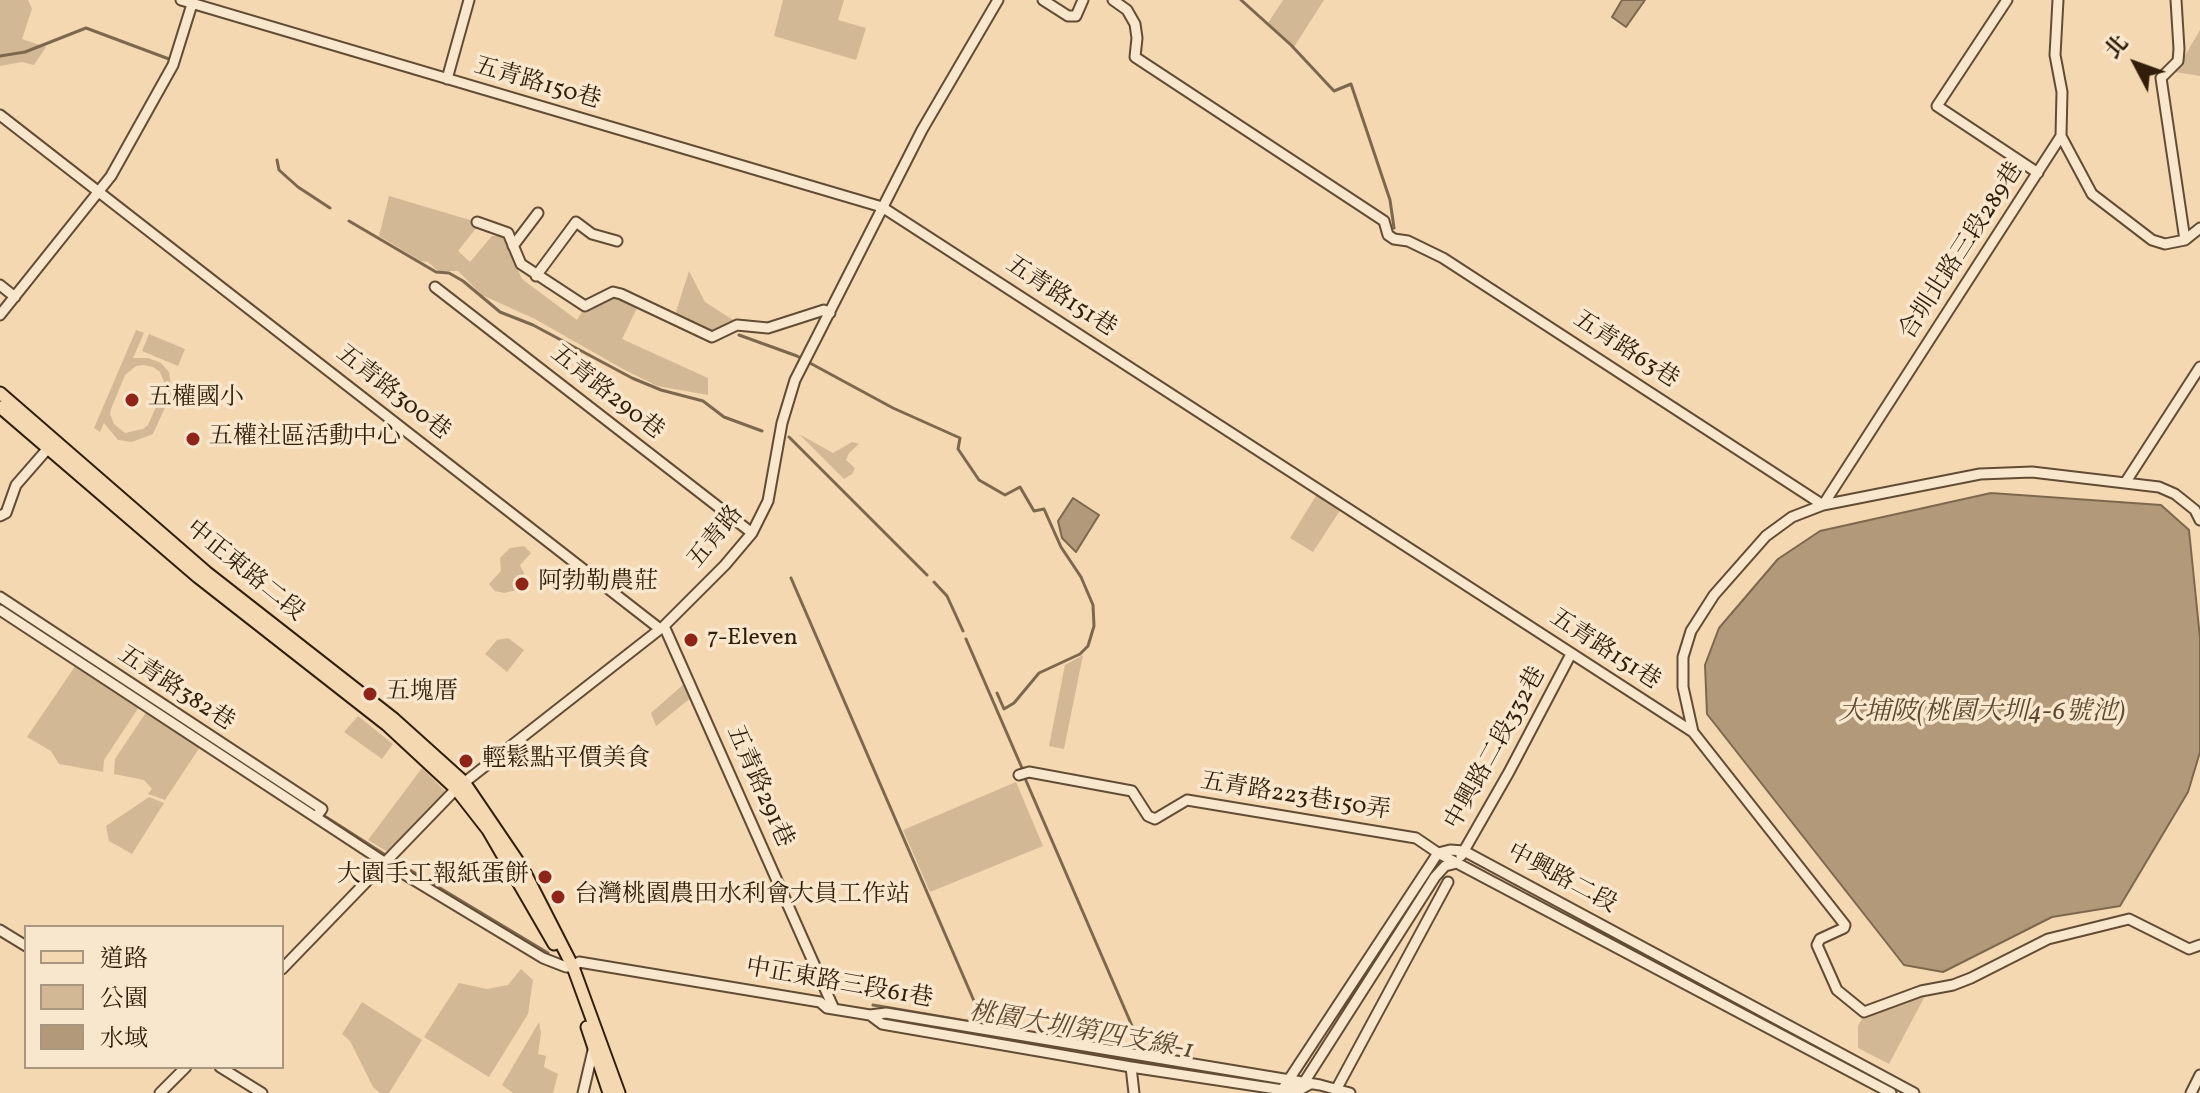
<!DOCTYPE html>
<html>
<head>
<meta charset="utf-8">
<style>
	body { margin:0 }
	#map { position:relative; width:2200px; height:1093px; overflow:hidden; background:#f4d8b2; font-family:Vollkorn,"Noto Serif TC",serif }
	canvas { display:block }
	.legend { position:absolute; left:24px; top:925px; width:260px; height:144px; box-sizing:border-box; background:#f8e6cd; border:2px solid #a8967f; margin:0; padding:10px 14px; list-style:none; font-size:24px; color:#311e0a }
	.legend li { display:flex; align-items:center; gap:16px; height:40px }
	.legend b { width:40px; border:2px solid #a8967f }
	.north { position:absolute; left:2096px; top:24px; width:80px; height:80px; -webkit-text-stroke:6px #f8e6cd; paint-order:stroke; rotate:311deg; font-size:22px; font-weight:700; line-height:32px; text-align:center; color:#311e0a }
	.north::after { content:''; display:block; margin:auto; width:28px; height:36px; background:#311e0a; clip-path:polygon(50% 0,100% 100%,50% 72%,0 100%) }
</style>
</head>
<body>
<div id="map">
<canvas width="2200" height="1093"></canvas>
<ul class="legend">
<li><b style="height:10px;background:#f4d8b2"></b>道路</li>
<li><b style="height:22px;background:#d3b895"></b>公園</li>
<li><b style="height:22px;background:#b29979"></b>水域</li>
</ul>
<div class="north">北</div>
</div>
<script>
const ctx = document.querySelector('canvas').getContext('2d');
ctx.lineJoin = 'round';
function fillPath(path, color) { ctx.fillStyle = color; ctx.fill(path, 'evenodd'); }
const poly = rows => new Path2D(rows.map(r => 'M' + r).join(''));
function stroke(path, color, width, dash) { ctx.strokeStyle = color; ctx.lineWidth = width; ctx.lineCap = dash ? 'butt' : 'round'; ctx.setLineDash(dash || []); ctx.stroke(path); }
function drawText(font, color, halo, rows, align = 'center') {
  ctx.font = font + ' Vollkorn,"Noto Serif TC",serif'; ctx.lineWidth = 7; ctx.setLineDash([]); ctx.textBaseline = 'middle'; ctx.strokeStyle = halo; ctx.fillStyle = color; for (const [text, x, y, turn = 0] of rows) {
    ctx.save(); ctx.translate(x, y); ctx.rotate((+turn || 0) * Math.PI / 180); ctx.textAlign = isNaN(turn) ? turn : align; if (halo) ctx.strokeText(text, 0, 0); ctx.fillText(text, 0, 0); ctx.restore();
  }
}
const green = poly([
	[0,0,28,0,32,9,22,39,46,47,34,65,22,62,0,66],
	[783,0,844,0,838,20,866,28,856,60,774,36],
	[1283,0,1324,0,1294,47,1268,23],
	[2200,30,2200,76,2175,72],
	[389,196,470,220,477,227,458,251,470,262,492,236,503,236,522,279,577,320,583,310,595,307,608,296,617,295,638,306,622,339,708,378,708,395,657,386,623,369,535,319,482,295,458,271,438,271,428,262,421,261,379,236],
	[689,271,705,302,733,320,713,332,675,315],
	[136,330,144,333,133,358,148,358,161,363,169,372,172,392,153,434,132,442,118,440,104,423,100,432,94,428],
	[144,365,153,367,160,372,165,384,164,389,148,425,143,429,125,433,114,424,110,414,111,409,125,375,136,366],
	[149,334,185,349,178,366,142,351],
	[799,434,833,453,852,442,859,444,849,453,846,460,855,468,852,474,844,479],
	[1317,494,1341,509,1313,552,1290,538],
	[524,546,531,553,520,565,524,573,517,590,504,593,495,591,489,584,501,571,500,558,510,548],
	[508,638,524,650,507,672,485,654,497,640],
	[1083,655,1064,749,1049,746,1065,665],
	[76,665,139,707,104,760,103,772,59,764,51,751,27,737],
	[685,683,692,697,656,726,651,713],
	[147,711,200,747,165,800,148,794,152,789,144,780,114,774,115,759],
	[358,716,393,744,382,759,344,732],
	[422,768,447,793,388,852,368,840],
	[1016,782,1043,846,930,892,903,830],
	[149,797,164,803,132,854,109,841,106,826],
	[521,969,533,980,528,1014,489,1077,424,1037,459,983,487,989,508,985],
	[1926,994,1889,1064,1858,1048,1858,1026,1863,1017],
	[362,1002,422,1040,389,1093,380,1093,373,1087,350,1041,342,1034],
	[539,1022,541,1033,538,1054,546,1056,544,1067,558,1074,553,1093,513,1093,502,1085]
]);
const water = poly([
	[1622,0,1645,0,1626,27,1612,17,1622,0],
	[1991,493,2161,505,2189,530,2200,638,2200,752,2188,792,2120,906,2052,917,1943,972,1904,965,1707,714,1705,665,1719,628,1778,559,1820,531,1991,493],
	[1073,498,1099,515,1076,552,1062,538,1058,521,1073,498]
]);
const stream = poly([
	[1241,0,1291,45,1334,91,1351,84,1390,200,1394,228],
	[0,56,25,52,86,28,169,59],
	[277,160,279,170,298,187,330,208],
	[349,221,436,272,449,273,463,281,500,312,533,325,632,378,661,390,703,401,724,417,762,431],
	[739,335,797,356,893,408,960,438,958,449,979,480,1005,495,1020,487,1034,511,1044,509,1061,547,1081,577,1093,605,1094,626,1088,646,1080,654,1039,673,1014,703,1004,709,997,693],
	[789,437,927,575],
	[791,578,984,1024,873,1005],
	[934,582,947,596,963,631],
	[4,605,84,658],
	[966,639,1022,768],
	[91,663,253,770],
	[1024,776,1139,1042,1138,1051],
	[264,777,316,811],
	[323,815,387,856],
	[395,861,548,953],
	[887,1018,1250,1080]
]);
const minor = poly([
	[181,0,882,207,1693,732,1845,925,1844,928,1820,939,1817,945,1837,990,1864,1012,1921,991,1953,985,1971,978,2048,939,2129,919,2189,949,2200,945],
	[1043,0,1068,16,1076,16,1083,0],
	[1113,0,1127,10,1135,24,1137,38,1135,57,1384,221,1388,235,1394,239,1408,241,1443,258,1823,505],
	[2007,0,1937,106,2038,173],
	[2176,0,2179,49,2178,61,2161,78,2185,240],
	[447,79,469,0],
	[0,115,660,629],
	[2061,136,2092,194,2152,240,2165,244,2185,240,2200,228],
	[477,222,508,233,521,264,585,306,613,292,621,294,712,337,737,325,768,328,824,310,830,313],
	[513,246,538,213],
	[536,276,576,222,592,234,617,241],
	[0,285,15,297],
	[435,287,752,533],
	[0,315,111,176,173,65,193,1],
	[2125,483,2200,367],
	[1823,505,2061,136,2062,92,2055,55,2058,0],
	[0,516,6,513,16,485,50,446],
	[0,597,322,809,316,817],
	[0,610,384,862,543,958,566,967,573,967,579,962,820,1002,827,1008,870,1015,886,1013,1320,1085,1350,1093],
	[664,626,834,1009],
	[1693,732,1683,687,1683,657,1691,631,1714,595,1766,536,1792,517,1823,505,1980,474,2032,472,2159,487,2175,494,2195,510,2200,520],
	[1019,775,1029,772,1132,791,1148,816,1155,819,1187,800,1416,838,1438,853,1891,1093],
	[1461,856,1509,772,1571,654],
	[0,930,26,946],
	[282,969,456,789,664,626,725,565,752,533,768,501,782,423,795,380,922,130,998,0],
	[870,1015,882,1024,1131,1067,1283,1090,1301,1089,1310,1084],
	[220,1067,262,1093],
	[1131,1067,1134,1093],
	[1303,1084,1435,877,1445,866,1457,863],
	[1337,1088,1448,882],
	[160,1093,186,1067],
	[583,1093,594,1046],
	[1280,1093,1438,853,1450,850,1464,851,1914,1093],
	[2191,1093,2200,1075]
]);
const major = poly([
	[0,393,206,572,394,719,464,782,523,869,573,967,619,1093],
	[0,407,198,577,387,725,456,789,488,830,554,944],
	[587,1027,609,1093]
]);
const markers = [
	[132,400,8,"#8f2418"],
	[193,439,8,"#8f2418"],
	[522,584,8,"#8f2418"],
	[691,640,8,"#8f2418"],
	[370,694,8,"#8f2418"],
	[466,761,8,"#8f2418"],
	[545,877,8,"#8f2418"],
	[558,897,8,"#8f2418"]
];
const streetNames = [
	["五青路150巷",537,85,16],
	["合圳北路三段289巷",1963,252,-57],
	["五青路151巷",1060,298,33],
	["五青路63巷",1625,351,33],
	["五青路300巷",392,394,38],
	["五青路290巷",606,394,38],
	["五青路",717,538,-51],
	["中正東路二段",244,572,39],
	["五青路151巷",1604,651,33],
	["五青路382巷",175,690,33],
	["中興路二段332巷",1497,749,-61],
	["五青路291巷",758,787,66],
	["五青路223巷150弄",1295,798,9],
	["中興路二段",1561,880,28],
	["中正東路三段61巷",839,985,10]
];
const poiNames = [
	["五權國小",148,400],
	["五權社區活動中心",209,439],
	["阿勃勒農莊",538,584],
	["7-Eleven",707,640],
	["五塊厝",386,694],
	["輕鬆點平價美食",482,761],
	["大園手工報紙蛋餅",529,877,"right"],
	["台灣桃園農田水利會大員工作站",574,897]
];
const waterNames = [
	["大埔陂(桃園大圳4-6號池)",1982,714],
	["桃園大圳第四支線-1",1081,1033,10]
];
fillPath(green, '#d3b895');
fillPath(water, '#b29979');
stroke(water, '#7e684d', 2);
stroke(stream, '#7e684d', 3);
stroke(minor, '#624c34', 13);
stroke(major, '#311e0a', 15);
stroke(minor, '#f8e6cd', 9);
stroke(major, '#f4d8b2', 11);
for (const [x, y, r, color] of markers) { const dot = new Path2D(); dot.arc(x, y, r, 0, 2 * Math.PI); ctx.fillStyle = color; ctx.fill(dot); stroke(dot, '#f8e6cd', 3); }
drawText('24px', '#311e0a', '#f8e6cd', streetNames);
drawText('24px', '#311e0a', '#f8e6cd', poiNames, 'left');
drawText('italic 26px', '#5e4931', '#f8e6cd', waterNames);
</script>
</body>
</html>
